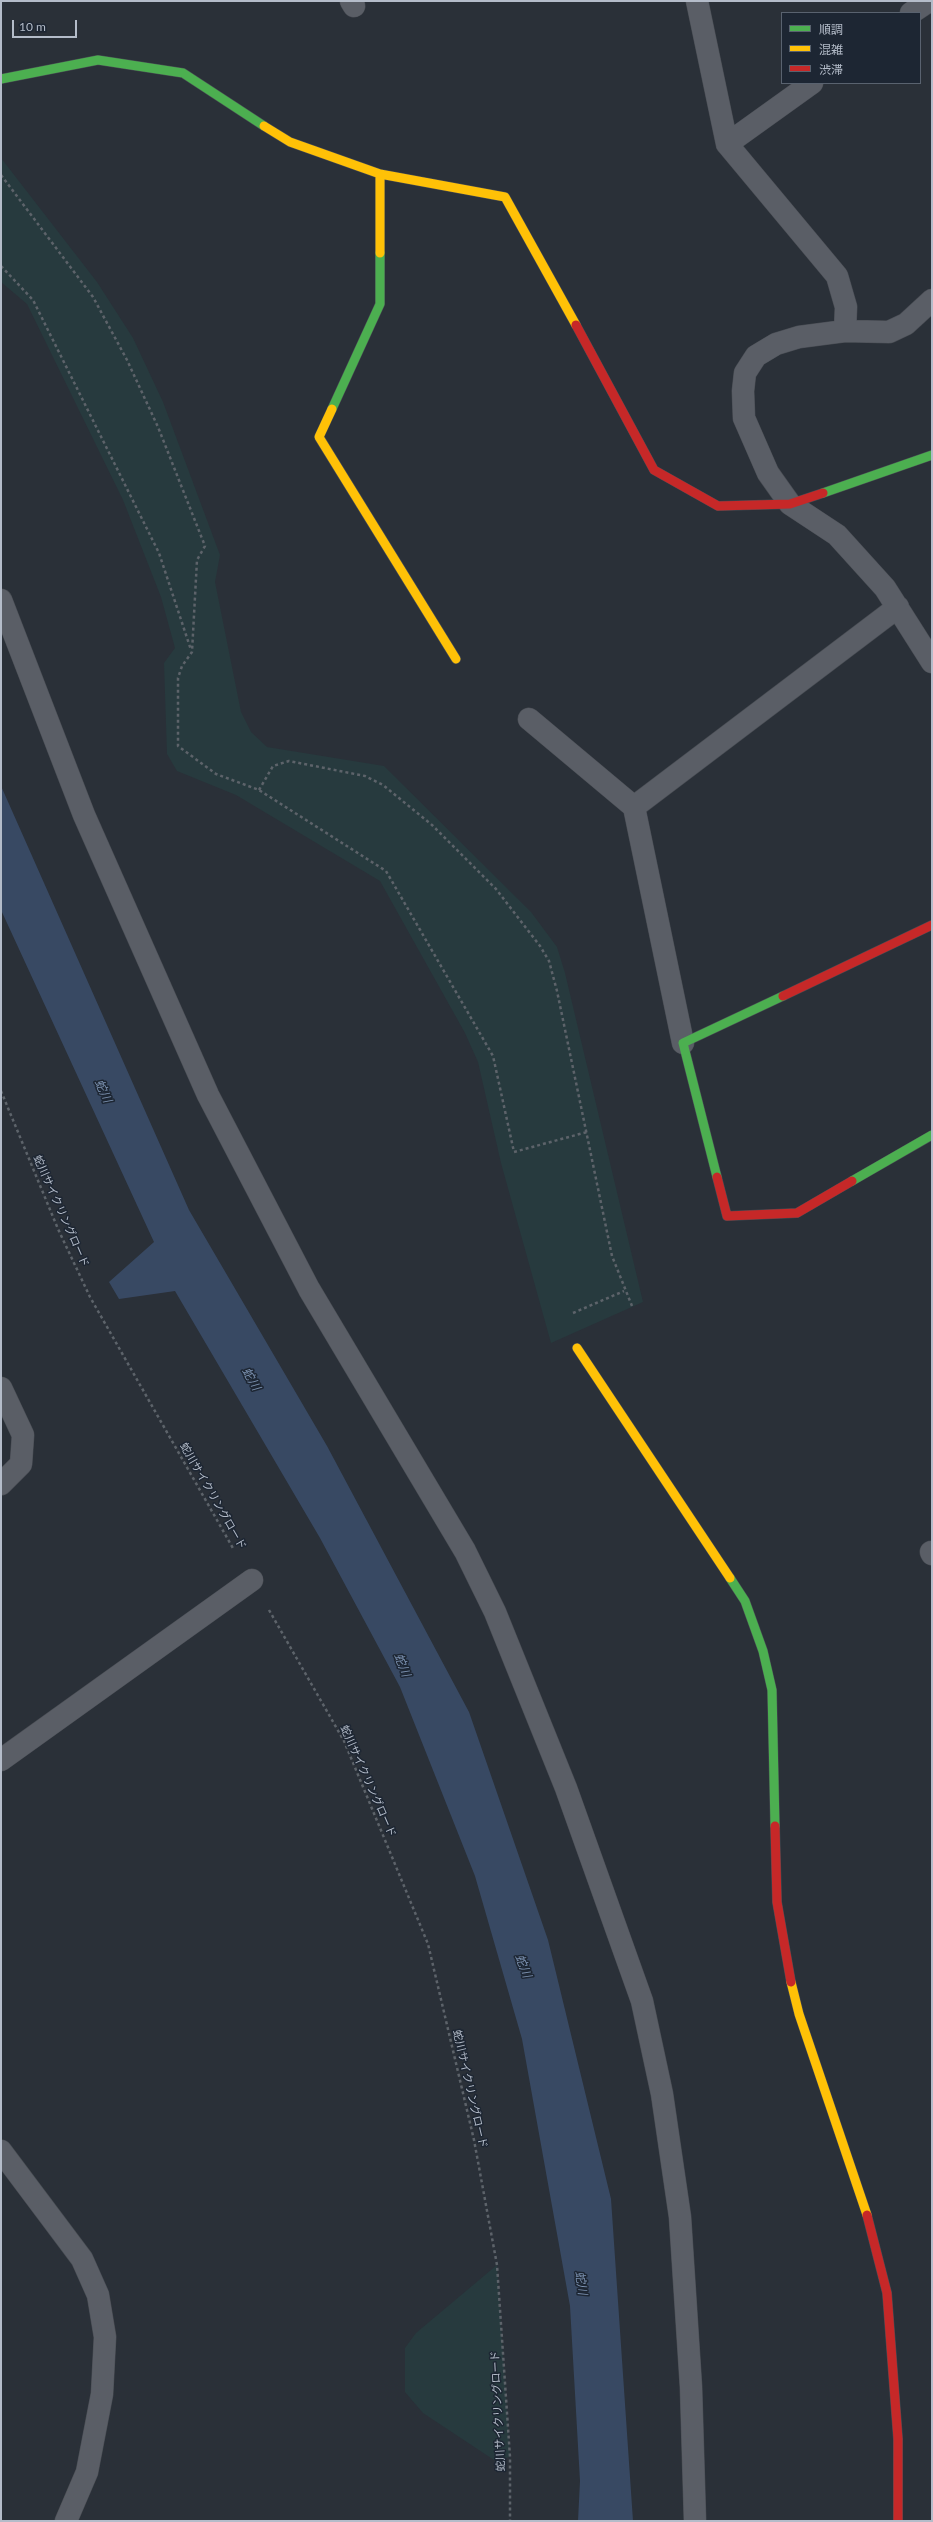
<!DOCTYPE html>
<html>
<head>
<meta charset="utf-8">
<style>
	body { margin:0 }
	#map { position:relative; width:933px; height:2522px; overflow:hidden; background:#2a3038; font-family:Lato,"Noto Sans JP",sans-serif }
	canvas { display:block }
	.frame { position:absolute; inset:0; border:2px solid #b4bcc9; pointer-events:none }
	.legend { position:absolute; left:781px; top:12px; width:140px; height:72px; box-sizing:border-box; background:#1d2633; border:1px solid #59626f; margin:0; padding:5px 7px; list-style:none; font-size:12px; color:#b4bcc9 }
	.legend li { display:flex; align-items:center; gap:8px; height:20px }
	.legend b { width:20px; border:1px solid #59626f }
	.scale { position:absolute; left:12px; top:20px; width:65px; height:18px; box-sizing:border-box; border:2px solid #b4bcc9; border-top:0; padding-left:5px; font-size:12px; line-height:14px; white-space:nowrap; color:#b4bcc9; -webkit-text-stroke:3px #1d2633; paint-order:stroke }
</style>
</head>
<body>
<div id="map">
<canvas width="933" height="2522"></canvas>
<div class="frame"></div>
<ul class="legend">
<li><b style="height:5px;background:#4caf50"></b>順調</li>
<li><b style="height:5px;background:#ffc107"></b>混雑</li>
<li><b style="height:5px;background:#c62828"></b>渋滞</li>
</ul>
<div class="scale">10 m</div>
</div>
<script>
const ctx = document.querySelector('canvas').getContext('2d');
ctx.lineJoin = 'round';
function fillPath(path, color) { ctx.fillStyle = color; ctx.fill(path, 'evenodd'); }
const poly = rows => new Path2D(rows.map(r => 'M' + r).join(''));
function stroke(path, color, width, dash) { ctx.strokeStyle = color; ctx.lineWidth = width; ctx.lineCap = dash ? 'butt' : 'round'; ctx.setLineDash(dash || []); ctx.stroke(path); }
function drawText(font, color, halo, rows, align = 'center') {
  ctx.font = font + ' Lato,"Noto Sans JP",sans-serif'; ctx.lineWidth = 3; ctx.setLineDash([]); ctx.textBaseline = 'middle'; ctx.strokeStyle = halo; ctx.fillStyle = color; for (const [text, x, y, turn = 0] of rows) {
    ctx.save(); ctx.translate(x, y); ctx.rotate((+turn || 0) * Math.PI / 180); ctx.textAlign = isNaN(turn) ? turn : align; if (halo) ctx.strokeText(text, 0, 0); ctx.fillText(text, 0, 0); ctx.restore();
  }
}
const green = poly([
	[1,158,97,282,133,338,163,402,220,555,215,582,241,712,251,732,267,747,384,766,531,912,557,947,565,973,643,1302,551,1343,501,1163,478,1062,465,1033,380,881,236,795,177,771,167,754,164,663,175,648,161,597,123,500,27,304,1,282],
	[497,2265,510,2457,494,2460,423,2413,405,2392,405,2348,416,2333]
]);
const water = poly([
	[1,786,189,1210,327,1446,469,1712,548,1940,611,2199,633,2521,578,2521,580,2481,570,2306,522,2039,475,1876,400,1687,320,1538,175,1291,119,1299,109,1282,154,1242,1,910]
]);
const path = poly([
	[1,175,93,297,127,360,158,427,205,546,197,560,192,652,182,666,178,678,178,746,216,774,259,790,386,871,493,1056,514,1152,587,1132],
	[1,266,33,300,159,553,191,650],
	[259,790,273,766,289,761,365,776,383,785,432,825,496,889,540,946,549,961,557,991,612,1256,632,1306],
	[1,1091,58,1229,90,1297,234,1550],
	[573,1313,624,1291],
	[269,1610,344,1741,428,1944,474,2140,497,2265,510,2457,510,2521]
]);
const lane = poly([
	[1,600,84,815,208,1095,309,1289,465,1551,495,1612,566,1788,642,2001,662,2094,680,2217,691,2387,695,2521],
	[1,1388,23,1435,21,1464,1,1484],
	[931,1552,932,1554],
	[1,1760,252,1580],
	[1,2151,82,2259,98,2295,105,2337,102,2394,87,2472,66,2521]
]);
const street = poly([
	[351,1,354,6],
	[697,1,727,144,837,276,846,307,845,331],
	[911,13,929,1],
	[727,144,812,83],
	[932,300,906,324,889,332,845,331,799,337,776,344,756,356,745,373,743,391,744,418,768,473,790,504,837,535,885,588,932,662],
	[529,719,634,807],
	[683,1043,634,807,898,607]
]);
const fast = poly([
	[1,79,98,60,183,73,264,126],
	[332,409,380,304,380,253],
	[823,493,932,455],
	[717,1177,683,1043,783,996],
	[852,1181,932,1135],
	[730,1578,745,1601,763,1651,772,1690,775,1826]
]);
const slow = poly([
	[264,126,290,142,380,174,380,253],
	[380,174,505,197,576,325],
	[332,409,319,437,456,659],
	[577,1348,730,1578],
	[791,1982,799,2014,867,2215]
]);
const jam = poly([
	[576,325,654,470,718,506,790,504,823,493],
	[783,996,932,925],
	[717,1177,727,1216,797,1213,852,1181],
	[775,1826,777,1902,791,1982],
	[867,2215,887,2293,898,2439,898,2521]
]);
const streetNames = [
	["蛇川サイクリングロード",61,1211,66],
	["蛇川サイクリングロード",213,1496,60],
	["蛇川サイクリングロード",368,1781,66],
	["蛇川サイクリングロード",470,2089,77],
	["蛇川サイクリングロード",498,2411,-93]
];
const waterNames = [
	["蛇川",103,1091,65],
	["蛇川",251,1379,60],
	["蛇川",402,1665,68],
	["蛇川",523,1966,68],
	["蛇川",581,2283,82]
];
fillPath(green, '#273a3e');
fillPath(water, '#384963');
stroke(lane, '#484c53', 23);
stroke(street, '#484c53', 23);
stroke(fast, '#484c53', 10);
stroke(slow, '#484c53', 10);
stroke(jam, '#484c53', 10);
stroke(path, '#5d636a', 2.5, [3, 3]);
stroke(lane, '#5a5e66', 22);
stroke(street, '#5a5e66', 22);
stroke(fast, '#4caf50', 9);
stroke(slow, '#ffc107', 9);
stroke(jam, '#c62828', 9);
drawText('11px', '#b4bcc9', '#1d2633', streetNames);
drawText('italic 12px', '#7c92b1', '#1d2633', waterNames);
</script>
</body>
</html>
